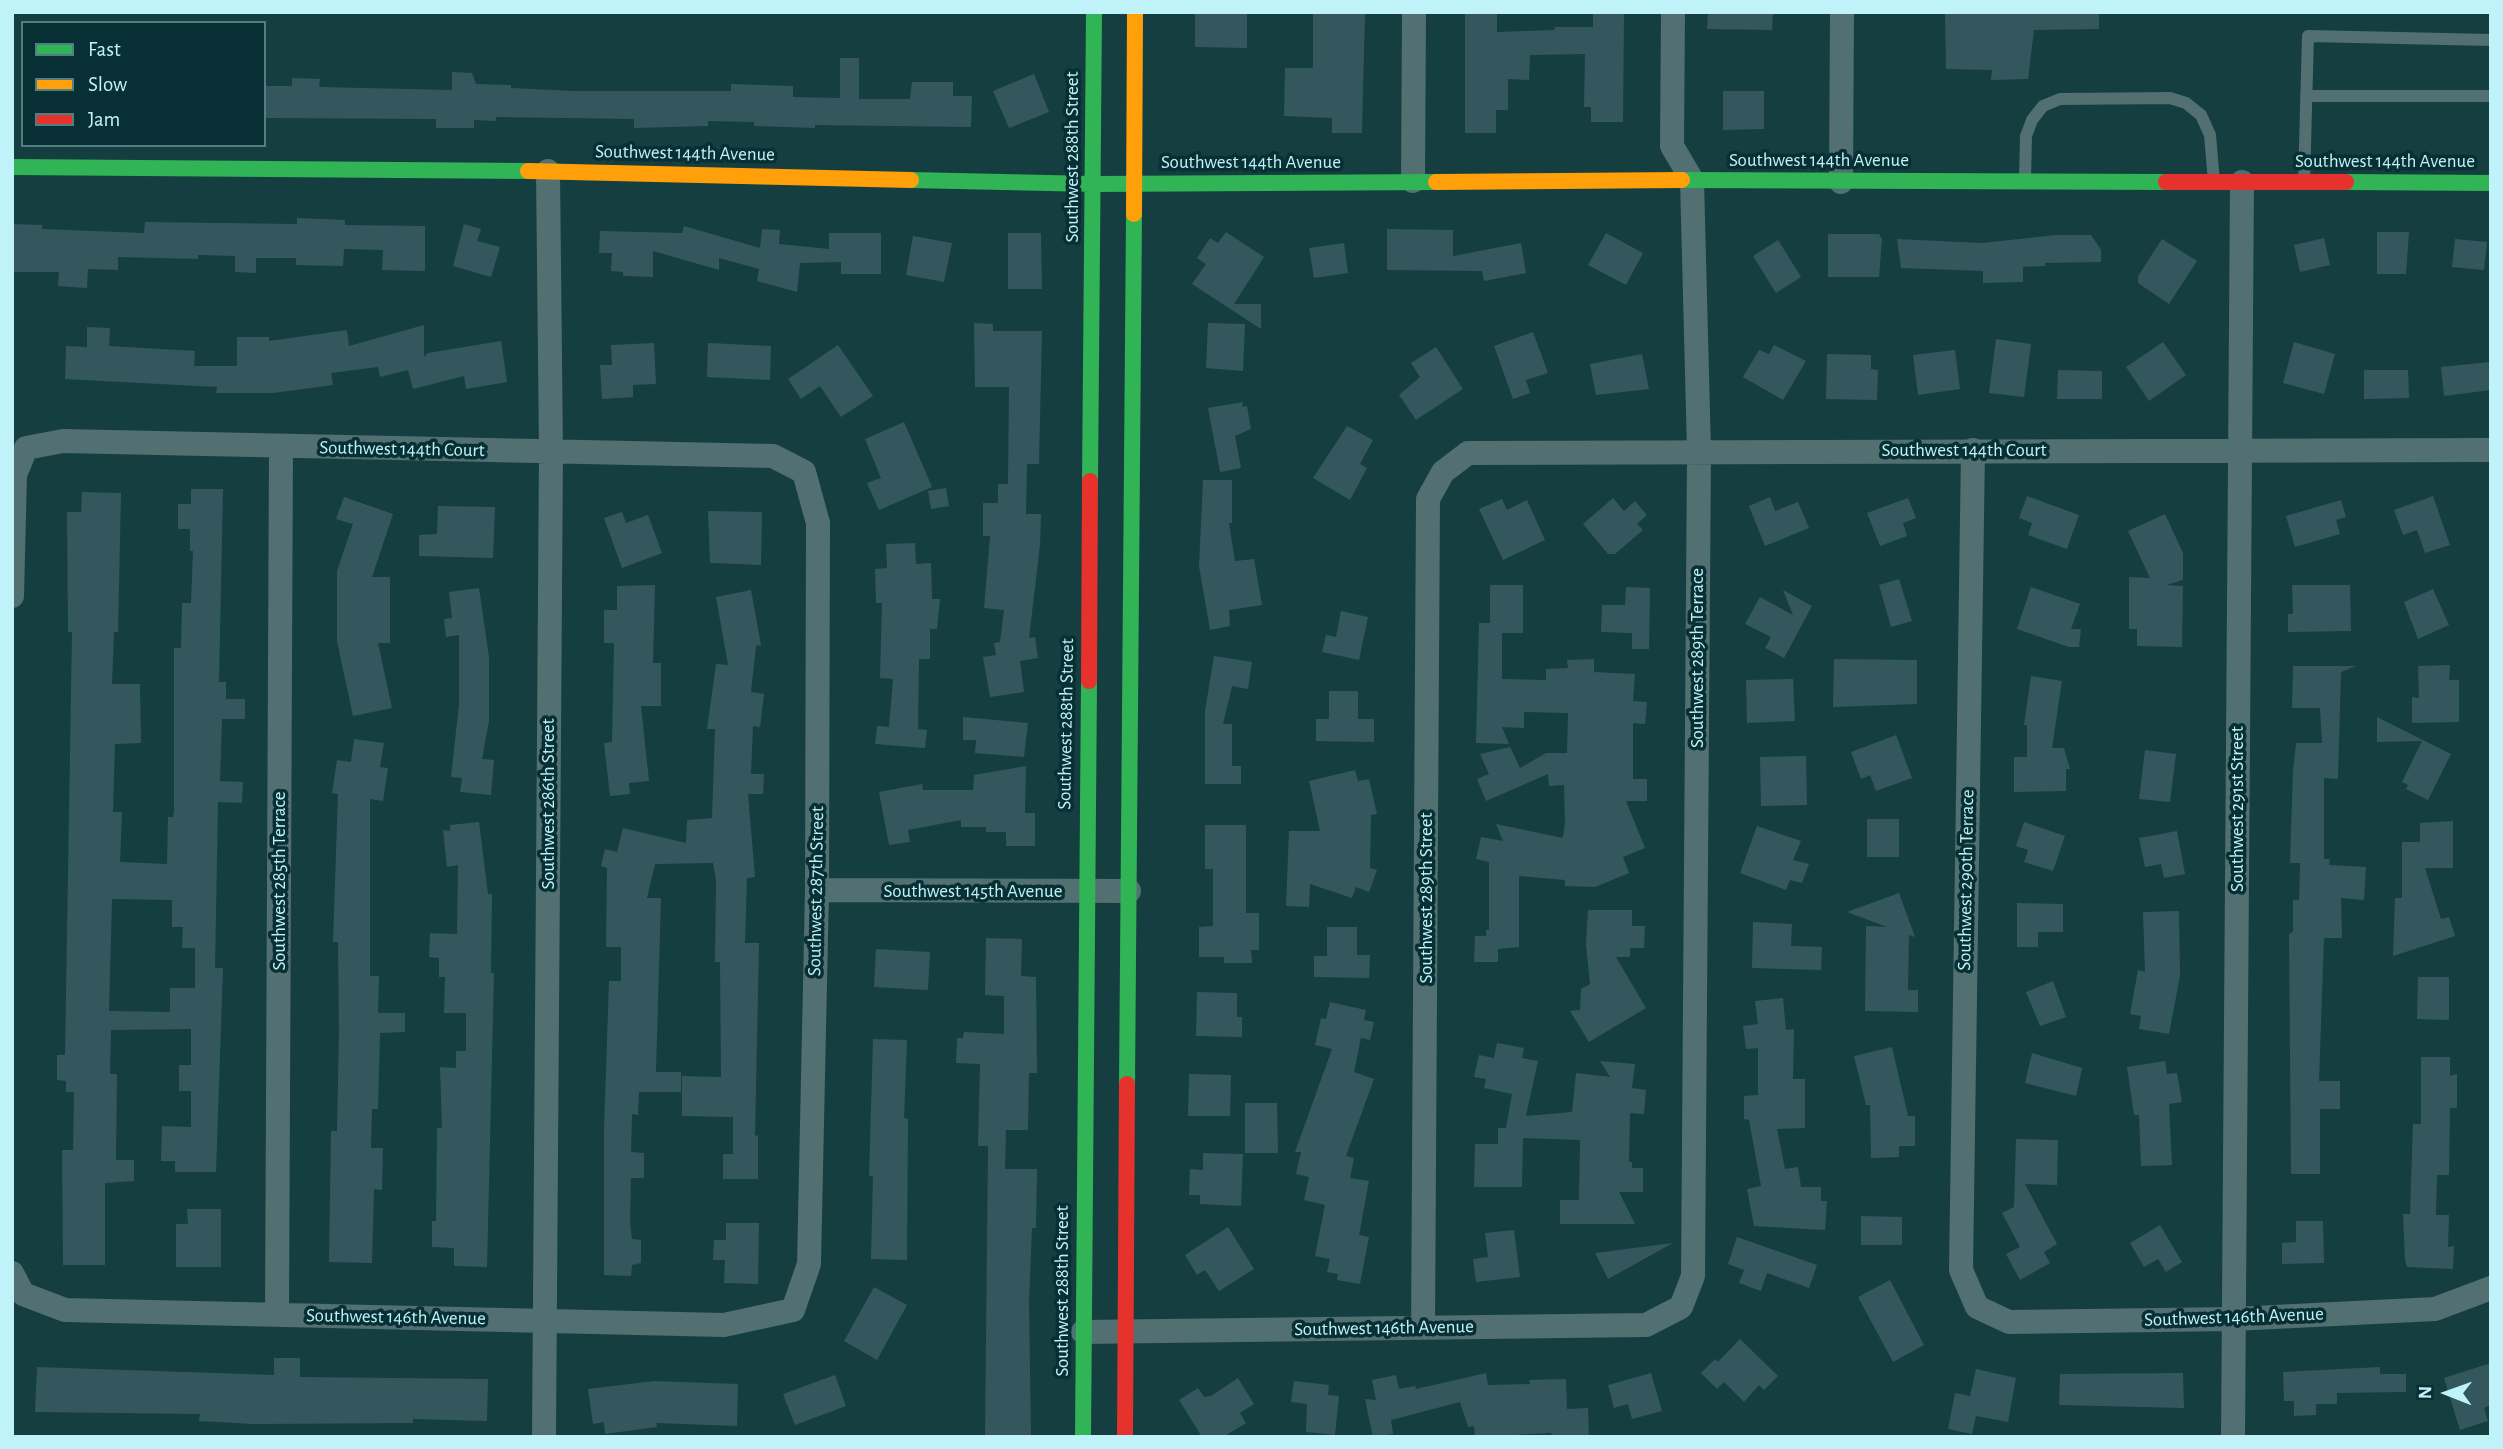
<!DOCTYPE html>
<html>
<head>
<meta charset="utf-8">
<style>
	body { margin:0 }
	#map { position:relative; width:2503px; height:1449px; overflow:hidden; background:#153e41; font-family:"Alegreya Sans",sans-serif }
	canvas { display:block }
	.frame { position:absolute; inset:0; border:14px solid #bff3f9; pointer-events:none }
	.legend { position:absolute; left:21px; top:21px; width:245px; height:126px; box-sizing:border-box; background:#083034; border:2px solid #517e83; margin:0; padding:9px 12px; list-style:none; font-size:21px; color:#bff3f9 }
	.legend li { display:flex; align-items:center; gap:14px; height:35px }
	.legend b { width:35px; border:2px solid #517e83 }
	.north { position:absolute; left:2412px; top:1358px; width:70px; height:70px; -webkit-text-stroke:5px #083034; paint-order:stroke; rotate:271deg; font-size:19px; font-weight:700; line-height:28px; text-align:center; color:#bff3f9 }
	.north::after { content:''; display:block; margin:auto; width:24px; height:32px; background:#bff3f9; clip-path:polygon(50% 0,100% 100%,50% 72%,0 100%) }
</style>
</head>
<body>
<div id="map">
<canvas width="2503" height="1449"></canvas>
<div class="frame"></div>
<ul class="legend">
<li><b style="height:9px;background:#30b455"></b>Fast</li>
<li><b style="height:9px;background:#ff9f0a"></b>Slow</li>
<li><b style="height:9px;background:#e5322d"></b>Jam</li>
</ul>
<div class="north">N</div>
</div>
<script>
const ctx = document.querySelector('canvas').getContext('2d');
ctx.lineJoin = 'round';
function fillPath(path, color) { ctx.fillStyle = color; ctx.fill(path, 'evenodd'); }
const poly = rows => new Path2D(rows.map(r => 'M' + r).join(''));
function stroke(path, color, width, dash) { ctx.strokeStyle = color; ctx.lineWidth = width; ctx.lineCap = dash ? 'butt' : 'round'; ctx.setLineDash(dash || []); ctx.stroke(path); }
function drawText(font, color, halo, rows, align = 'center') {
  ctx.font = font + ' "Alegreya Sans",sans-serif'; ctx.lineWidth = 7; ctx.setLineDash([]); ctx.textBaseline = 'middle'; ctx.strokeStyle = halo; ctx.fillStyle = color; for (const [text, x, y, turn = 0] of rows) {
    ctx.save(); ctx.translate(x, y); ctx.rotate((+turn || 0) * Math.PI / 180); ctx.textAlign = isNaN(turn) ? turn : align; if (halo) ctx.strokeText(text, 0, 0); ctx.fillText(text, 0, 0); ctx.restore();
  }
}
const building = poly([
	[1195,12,1247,12,1247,48,1195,47],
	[1313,12,1365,12,1362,133,1332,133,1332,118,1284,116,1285,68,1313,68],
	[1465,12,1497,12,1497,32,1554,30,1555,27,1593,27,1593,12,1624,12,1623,122,1591,122,1591,107,1584,107,1585,54,1530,55,1529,80,1508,79,1508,110,1496,110,1496,133,1465,133],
	[1708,12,1773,12,1772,30,1707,29],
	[1945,12,2099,12,2099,29,2034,30,2028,79,1991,80,1992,70,1946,69],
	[840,58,859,58,859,99,910,99,912,82,953,82,953,96,972,96,971,127,815,125,815,128,754,126,754,122,708,121,708,126,634,128,634,119,496,117,496,121,474,120,474,128,436,128,436,119,264,118,264,86,292,86,292,78,320,79,319,87,452,90,452,72,472,73,476,84,511,85,511,88,574,91,731,91,731,84,793,86,793,97,840,98],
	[1034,74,1049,112,1009,128,993,91],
	[1723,91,1764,91,1764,129,1723,130],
	[297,218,345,220,345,225,425,226,425,271,382,270,383,250,344,249,343,266,296,265,296,258,256,258,256,273,235,272,235,256,198,255,198,259,118,257,118,270,88,269,87,288,58,286,59,272,12,272,12,224,42,225,42,229,144,233,145,222,297,224],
	[464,224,481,229,477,241,500,247,491,277,453,266],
	[684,226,760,248,762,229,780,230,779,244,829,249,829,233,881,233,881,274,841,274,841,262,800,263,797,292,757,281,759,269,719,258,719,270,653,251,653,277,623,276,623,272,611,271,612,253,599,253,600,231,682,233],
	[1387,229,1453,230,1453,256,1521,243,1526,273,1484,281,1482,271,1387,270],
	[1226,232,1264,257,1234,304,1261,304,1261,329,1192,284,1206,264,1197,258,1210,238,1218,243],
	[2377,232,2409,232,2406,274,2377,274],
	[1008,233,1041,233,1042,289,1008,289],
	[1606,233,1643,253,1626,285,1588,265],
	[1828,234,1879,234,1882,239,1879,277,1828,277],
	[2056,235,2091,235,2101,250,2101,262,2045,263,2045,266,2023,267,2023,282,1983,283,1983,271,1901,268,1897,239,1982,243],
	[913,236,952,243,944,282,906,275],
	[2324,238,2330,265,2300,272,2294,245],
	[2162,239,2197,261,2169,304,2138,283,2138,276],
	[2455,239,2487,242,2484,270,2452,267],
	[1778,240,1801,277,1776,293,1753,256],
	[1344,243,1348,273,1314,278,1309,248],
	[974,323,993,324,993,331,1042,331,1039,464,1027,464,1026,514,1041,514,1040,545,1029,638,1035,637,1038,658,1020,661,1024,692,990,697,983,657,996,655,994,643,1000,642,1004,610,984,608,990,536,983,536,983,503,998,503,998,484,1008,484,1009,387,975,387],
	[1208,323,1245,324,1243,371,1206,368],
	[424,325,424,357,428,353,501,341,507,382,466,389,464,376,413,389,408,370,380,377,378,367,331,373,333,385,273,393,216,393,217,387,65,379,66,346,87,347,87,327,110,328,109,346,195,351,194,366,237,366,237,337,269,337,269,341,347,330,349,346],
	[1533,332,1548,373,1526,380,1530,393,1513,399,1494,346],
	[1996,339,2031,344,2024,397,1989,393],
	[2163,342,2186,375,2149,401,2126,367],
	[2294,342,2335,354,2324,394,2283,383],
	[654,343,656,384,633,385,633,397,602,399,600,365,612,365,611,345],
	[708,343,771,346,770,380,707,377],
	[838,345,873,396,841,417,820,386,801,399,788,379],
	[1774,345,1806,361,1783,400,1743,377,1759,350,1769,354],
	[1436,347,1463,389,1416,420,1399,395,1420,377,1411,363],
	[1955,350,1960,389,1918,395,1913,355],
	[1642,354,1649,389,1596,395,1590,364],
	[1827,354,1871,355,1871,369,1878,370,1877,400,1826,399],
	[2491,362,2491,390,2444,396,2441,367],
	[2058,370,2102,371,2102,399,2057,399],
	[2364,370,2408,370,2409,398,2364,399],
	[1243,402,1242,407,1247,406,1251,429,1235,436,1241,468,1220,472,1208,408],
	[904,422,932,487,879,510,867,483,881,478,865,439],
	[1347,426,1373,440,1360,464,1367,468,1350,500,1313,478],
	[1203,480,1232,480,1232,523,1229,523,1235,561,1254,559,1262,605,1229,610,1230,626,1210,630,1199,566],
	[946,488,949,506,931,509,928,491],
	[191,489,223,489,219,682,226,682,226,699,245,699,245,719,222,719,220,781,243,782,242,803,218,802,215,968,223,968,216,1172,175,1172,175,1161,161,1161,162,1126,191,1127,191,1091,179,1091,179,1065,191,1065,191,1029,111,1030,110,1074,117,1074,116,1160,134,1160,134,1181,105,1183,105,1265,63,1265,62,1150,73,1150,74,1092,66,1092,66,1081,57,1080,57,1055,65,1055,72,632,68,632,67,512,81,512,82,492,121,493,118,632,114,632,112,684,140,684,141,743,115,744,113,812,122,812,120,862,167,864,168,817,173,817,174,812,174,648,181,648,182,603,191,603,193,551,190,551,190,529,178,529,178,504,191,504],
	[112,899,172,900,172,927,183,927,182,948,195,948,195,988,170,988,170,1012,109,1011],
	[2027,496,2079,515,2067,549,2028,535,2032,523,2019,518],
	[2433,496,2450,545,2425,553,2417,530,2403,535,2394,510],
	[344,497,393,514,372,577,390,577,390,643,378,643,392,708,353,716,337,641,337,571,353,524,336,519],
	[1770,497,1775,511,1798,502,1809,528,1765,546,1749,506],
	[1613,498,1624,511,1635,501,1647,515,1637,524,1643,530,1615,554,1608,554,1583,524],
	[1908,498,1916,518,1903,523,1907,536,1880,546,1867,513],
	[1502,499,1507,510,1527,500,1545,540,1503,560,1479,509],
	[2341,500,2346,517,2336,520,2340,534,2295,547,2286,516],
	[438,506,495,507,493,558,419,556,419,535,437,534],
	[708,511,762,512,761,565,710,563],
	[622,512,626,523,648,515,662,553,622,568,604,518],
	[2165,514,2183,553,2183,580,2166,585,2183,586,2182,647,2137,646,2137,629,2129,629,2129,577,2150,578,2128,531],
	[915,543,916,564,931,563,932,599,940,599,937,629,930,629,930,659,919,659,918,729,927,730,925,748,875,744,877,726,889,727,893,679,880,678,882,603,876,603,875,569,887,568,886,544],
	[1899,579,1912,621,1891,627,1879,585],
	[655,585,653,663,661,663,661,706,641,706,649,781,629,783,630,794,610,796,604,743,612,742,614,643,604,643,604,610,617,610,617,586],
	[1490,585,1523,585,1523,633,1502,633,1502,679,1546,680,1546,669,1568,668,1567,660,1594,659,1594,672,1635,674,1633,701,1647,702,1645,724,1633,723,1633,779,1647,779,1647,801,1626,801,1645,848,1623,857,1629,873,1595,887,1565,886,1565,880,1519,876,1519,947,1498,949,1498,962,1474,962,1475,936,1486,936,1486,930,1489,930,1489,862,1476,859,1481,837,1503,841,1496,824,1563,838,1565,822,1564,785,1549,786,1548,774,1486,801,1477,779,1489,774,1480,754,1510,747,1520,768,1546,753,1567,753,1568,713,1524,712,1524,728,1502,727,1509,744,1476,743,1479,623,1490,623],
	[2292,585,2350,585,2351,631,2288,632,2288,614,2293,614],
	[1626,587,1650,588,1649,649,1632,649,1632,633,1601,632,1602,605,1625,605],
	[2031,587,2080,604,2071,629,2081,629,2079,647,2069,647,2017,629],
	[479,588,489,657,489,721,482,759,494,760,491,795,460,792,462,778,451,777,459,704,459,635,446,637,444,619,452,618,449,592],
	[2433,589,2449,625,2418,639,2404,602],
	[751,590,761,645,756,646,751,692,764,694,760,727,753,726,751,774,764,774,763,794,748,794,755,877,747,878,745,943,759,943,755,1136,758,1135,758,1179,723,1179,723,1154,733,1154,733,1117,682,1116,682,1076,721,1077,720,962,715,962,716,880,713,863,655,864,647,898,661,898,656,1072,681,1072,681,1092,639,1092,638,1115,632,1114,631,1152,644,1153,644,1178,631,1178,630,1222,632,1239,641,1240,641,1263,632,1265,631,1276,604,1275,604,1130,609,981,621,981,621,947,606,947,607,868,601,866,605,849,617,852,623,828,686,843,687,820,712,818,715,729,707,729,716,664,728,665,716,597],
	[1783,590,1812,606,1784,658,1765,648,1771,637,1745,624,1760,597,1793,615],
	[1341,611,1368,617,1359,660,1322,652,1326,635,1336,637],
	[1214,656,1252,662,1248,689,1232,686,1223,724,1232,724,1232,766,1241,766,1241,784,1205,784,1205,711],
	[1834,659,1917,660,1917,704,1833,707],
	[2450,665,2449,680,2459,680,2459,722,2412,723,2412,697,2419,698,2418,666],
	[2293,666,2356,666,2341,672,2338,779,2324,778,2324,859,2330,859,2329,865,2366,867,2364,900,2341,898,2342,938,2324,938,2319,1081,2340,1081,2340,1109,2320,1109,2320,1174,2291,1174,2289,934,2293,932,2293,900,2299,900,2300,863,2290,863,2293,770,2296,743,2322,743,2320,708,2292,708],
	[2031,676,2062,681,2052,748,2064,748,2070,769,2066,769,2066,791,2014,792,2014,757,2027,757,2027,725,2024,725],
	[1793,679,1795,721,1747,723,1746,680],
	[1329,691,1358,691,1358,719,1374,719,1374,742,1316,741,1316,719,1329,719],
	[963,717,1028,723,1024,757,975,753,976,740,963,740],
	[2377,717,2451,754,2428,800,2406,789,2408,785,2402,782,2422,741,2377,742],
	[1896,735,1912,778,1876,791,1870,775,1861,779,1851,752],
	[354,739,384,743,380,767,388,768,383,801,370,799,370,976,379,976,378,1013,405,1013,405,1032,380,1033,378,1109,372,1109,371,1148,383,1148,382,1190,374,1189,372,1263,329,1262,331,1131,337,1131,339,1032,338,942,333,942,338,794,332,793,337,760,351,762],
	[2145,750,2176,754,2170,802,2139,799],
	[1806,756,1807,805,1761,806,1760,757],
	[1026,766,1025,813,1035,813,1035,846,1006,846,1006,832,986,832,986,827,961,827,961,820,908,830,910,842,889,845,879,792,922,784,923,790,973,790,974,775],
	[1355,770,1358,781,1369,779,1377,814,1371,815,1370,868,1377,870,1369,892,1356,887,1352,898,1310,884,1309,907,1286,906,1289,831,1320,831,1309,781],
	[1867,819,1899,819,1899,857,1867,857],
	[2453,821,2453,868,2425,868,2441,919,2449,917,2455,936,2393,956,2395,898,2402,898,2402,842,2420,842,2420,823],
	[479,822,488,894,492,894,491,973,494,973,487,1267,454,1266,454,1248,432,1247,432,1221,436,1221,437,1128,442,1128,440,1067,456,1068,456,1051,466,1051,466,1013,444,1013,445,977,439,977,439,958,429,957,430,933,457,934,458,865,447,867,443,830,450,831,450,825],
	[2024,822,2065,836,2053,871,2024,862,2028,850,2016,846],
	[1205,825,1246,825,1246,913,1259,913,1259,950,1251,950,1252,963,1224,963,1224,957,1199,957,1199,927,1213,926,1213,869,1205,869],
	[1757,826,1801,841,1793,860,1809,864,1802,883,1790,880,1786,890,1740,873],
	[2177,831,2185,874,2164,878,2161,864,2145,867,2139,838],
	[1899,893,1915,937,1909,935,1908,990,1918,990,1918,1012,1865,1011,1866,926,1887,927,1847,912],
	[2017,903,2063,904,2063,932,2038,932,2038,947,2017,947],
	[1588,910,1632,910,1632,926,1645,926,1644,948,1630,948,1630,957,1616,957,1646,1008,1589,1042,1570,1011,1580,1010,1581,989,1590,984,1586,945],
	[2179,911,2180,976,2169,1034,2139,1029,2141,1016,2130,1014,2138,970,2145,972,2143,912],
	[1753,922,1792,924,1791,946,1822,947,1821,970,1752,968],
	[1327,927,1357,927,1357,955,1370,955,1369,978,1314,977,1314,956,1327,956],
	[986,938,1022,939,1021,976,1036,977,1037,1073,1029,1073,1028,1130,1006,1130,1005,1169,1037,1169,1036,1228,1032,1228,1029,1301,1031,1437,985,1437,988,1146,978,1146,980,1064,956,1063,957,1038,963,1038,964,1032,1004,1034,1004,996,985,995],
	[876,949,930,952,928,990,874,987],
	[2418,977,2449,977,2449,1020,2417,1019],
	[2053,981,2066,1017,2040,1026,2026,992],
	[1197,992,1237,993,1237,1017,1242,1017,1242,1037,1196,1036],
	[1783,998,1786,1030,1794,1029,1793,1079,1805,1079,1805,1128,1777,1129,1785,1169,1798,1167,1801,1187,1821,1187,1821,1201,1827,1201,1825,1230,1754,1226,1747,1189,1761,1186,1749,1120,1744,1119,1744,1096,1758,1095,1758,1048,1746,1049,1743,1026,1758,1024,1755,1001],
	[1330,1002,1366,1010,1364,1020,1374,1022,1370,1040,1361,1038,1354,1072,1374,1079,1346,1156,1354,1158,1350,1178,1369,1181,1359,1235,1369,1237,1360,1284,1337,1280,1338,1274,1327,1272,1330,1259,1315,1256,1325,1205,1304,1200,1309,1177,1296,1174,1301,1152,1295,1152,1332,1049,1315,1045,1321,1018,1326,1019],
	[873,1039,907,1040,904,1118,908,1119,907,1260,871,1259,873,1176,869,1176],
	[1497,1043,1524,1048,1522,1058,1538,1061,1526,1116,1572,1112,1576,1073,1610,1077,1600,1061,1635,1064,1632,1088,1646,1090,1644,1114,1630,1113,1629,1162,1632,1162,1632,1168,1643,1168,1643,1192,1619,1192,1635,1224,1560,1224,1560,1200,1579,1200,1580,1140,1523,1138,1522,1187,1474,1187,1475,1144,1498,1144,1498,1128,1506,1128,1512,1094,1484,1088,1486,1079,1474,1077,1479,1055,1494,1058],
	[1892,1047,1908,1116,1915,1116,1915,1146,1899,1146,1899,1157,1871,1158,1870,1105,1866,1105,1854,1056],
	[2032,1053,2082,1068,2076,1096,2025,1083],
	[2421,1057,2450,1057,2450,1076,2457,1074,2457,1108,2450,1108,2449,1175,2437,1175,2436,1215,2449,1215,2448,1247,2454,1246,2453,1269,2407,1267,2405,1260,2403,1214,2410,1214,2413,1124,2421,1124],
	[2165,1061,2167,1074,2177,1073,2182,1102,2169,1104,2172,1165,2141,1166,2139,1115,2134,1115,2127,1067],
	[1189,1074,1231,1075,1230,1116,1188,1116],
	[1245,1103,1277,1103,1278,1153,1245,1153],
	[2016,1139,2058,1140,2057,1185,2025,1184,2057,1244,2044,1252,2050,1263,2020,1280,2006,1254,2020,1247,2002,1213,2014,1207],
	[1203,1153,1243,1154,1241,1206,1200,1204,1200,1195,1189,1195,1190,1169,1203,1170],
	[187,1209,221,1209,221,1267,176,1267,176,1224,188,1224],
	[1861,1216,1902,1217,1902,1245,1861,1245],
	[2296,1221,2323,1221,2324,1263,2282,1264,2282,1243,2296,1242],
	[726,1223,759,1223,758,1284,724,1283,725,1260,713,1260,714,1240,726,1240],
	[2160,1225,2182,1262,2166,1272,2158,1259,2144,1267,2130,1243],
	[1228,1227,1254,1269,1219,1291,1205,1270,1197,1275,1185,1255],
	[1514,1230,1520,1277,1476,1282,1473,1259,1488,1257,1485,1233],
	[1737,1237,1817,1265,1809,1288,1767,1273,1761,1291,1739,1283,1744,1270,1728,1264],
	[1673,1243,1608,1279,1595,1253],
	[1890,1280,1924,1345,1893,1362,1858,1297],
	[874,1287,907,1305,877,1360,844,1341],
	[1740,1339,1778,1376,1764,1390,1759,1385,1744,1402,1724,1382,1717,1389,1701,1373,1715,1359,1718,1362],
	[274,1358,300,1358,300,1377,488,1379,487,1421,413,1419,413,1423,253,1424,199,1421,200,1414,35,1412,37,1367,274,1375],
	[2491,1363,2491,1405,2484,1408,2488,1421,2460,1430,2444,1378],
	[2380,1367,2380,1374,2406,1374,2406,1392,2337,1393,2337,1404,2316,1404,2316,1415,2294,1416,2294,1401,2284,1401,2283,1372],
	[1976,1369,2016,1378,2008,1422,1976,1416,1972,1434,1948,1429,1955,1393,1970,1396],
	[1486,1373,1488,1385,1530,1384,1529,1380,1566,1379,1567,1409,1588,1408,1589,1437,1552,1437,1551,1433,1475,1437,1474,1426,1468,1427,1460,1402,1391,1420,1393,1434,1373,1437,1365,1399,1376,1400,1372,1380,1396,1375,1399,1389,1415,1386,1416,1389],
	[1651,1373,1662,1411,1632,1419,1628,1404,1614,1408,1608,1385],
	[2183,1373,2184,1408,2059,1405,2060,1374],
	[835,1375,846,1406,795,1425,783,1394],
	[1238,1378,1254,1404,1240,1413,1246,1423,1223,1437,1202,1437,1179,1400,1198,1388,1204,1397,1211,1396],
	[654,1381,738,1384,737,1426,656,1423,657,1427,605,1434,604,1422,593,1424,588,1389],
	[1294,1381,1329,1385,1328,1395,1339,1396,1335,1435,1306,1432,1307,1404,1291,1402]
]);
const lane = poly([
	[2306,96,2491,96],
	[2025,179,2026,136,2032,120,2043,106,2060,99,2170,98,2186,103,2201,115,2210,135,2214,182],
	[2304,182,2308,36,2491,40]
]);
const street = poly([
	[1413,181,1414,12],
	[1841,182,1842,12],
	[1973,450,1961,1270,1977,1307,2009,1322,2234,1319,2435,1309,2491,1288],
	[12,596,15,475,26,448,63,441,773,456,804,472,818,523,817,890,809,1264,793,1310,724,1325,65,1310,23,1294,12,1273],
	[817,890,1129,891],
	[277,1314,281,447],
	[1423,1327,1428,499,1443,472,1468,453,2491,450],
	[1083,1332,1646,1325,1681,1307,1693,1276,1699,451,1692,180,1672,146,1673,12],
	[544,1437,551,452,548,171],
	[2233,1437,2242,182]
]);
const fast = poly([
	[12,167,528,171],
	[911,180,1093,184,1436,182],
	[1682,180,2166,182],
	[2346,182,2491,183],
	[1090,481,1094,12],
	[1127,1084,1134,214],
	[1083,1437,1089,681]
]);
const slow = poly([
	[528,171,911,180],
	[1436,182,1682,180],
	[1134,214,1135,12]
]);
const jam = poly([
	[2166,182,2346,182],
	[1089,681,1090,481],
	[1125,1437,1127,1084]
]);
const streetNames = [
	["Southwest 144th Avenue",685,153,1],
	["Southwest 288th Street",1072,157,-90],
	["Southwest 144th Avenue",1819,160],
	["Southwest 144th Avenue",2385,161],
	["Southwest 144th Avenue",1251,162],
	["Southwest 144th Court",402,449,1],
	["Southwest 144th Court",1964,450],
	["Southwest 289th Terrace",1697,658,-90],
	["Southwest 288th Street",1066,724,-89],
	["Southwest 286th Street",548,804,-90],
	["Southwest 291st Street",2237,809,-90],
	["Southwest 290th Terrace",1966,880,-89],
	["Southwest 285th Terrace",279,881,-90],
	["Southwest 287th Street",816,891,-89],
	["Southwest 145th Avenue",973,891],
	["Southwest 289th Street",1426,898,-90],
	["Southwest 288th Street",1062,1291,-90],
	["Southwest 146th Avenue",396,1317,1],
	["Southwest 146th Avenue",2234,1317,-2],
	["Southwest 146th Avenue",1384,1328,-1]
];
fillPath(building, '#34575e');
stroke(lane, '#526f71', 12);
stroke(street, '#526f71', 24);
stroke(fast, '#30b455', 16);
stroke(slow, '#ff9f0a', 16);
stroke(jam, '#e5322d', 16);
drawText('19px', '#bff3f9', '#083034', streetNames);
</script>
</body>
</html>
